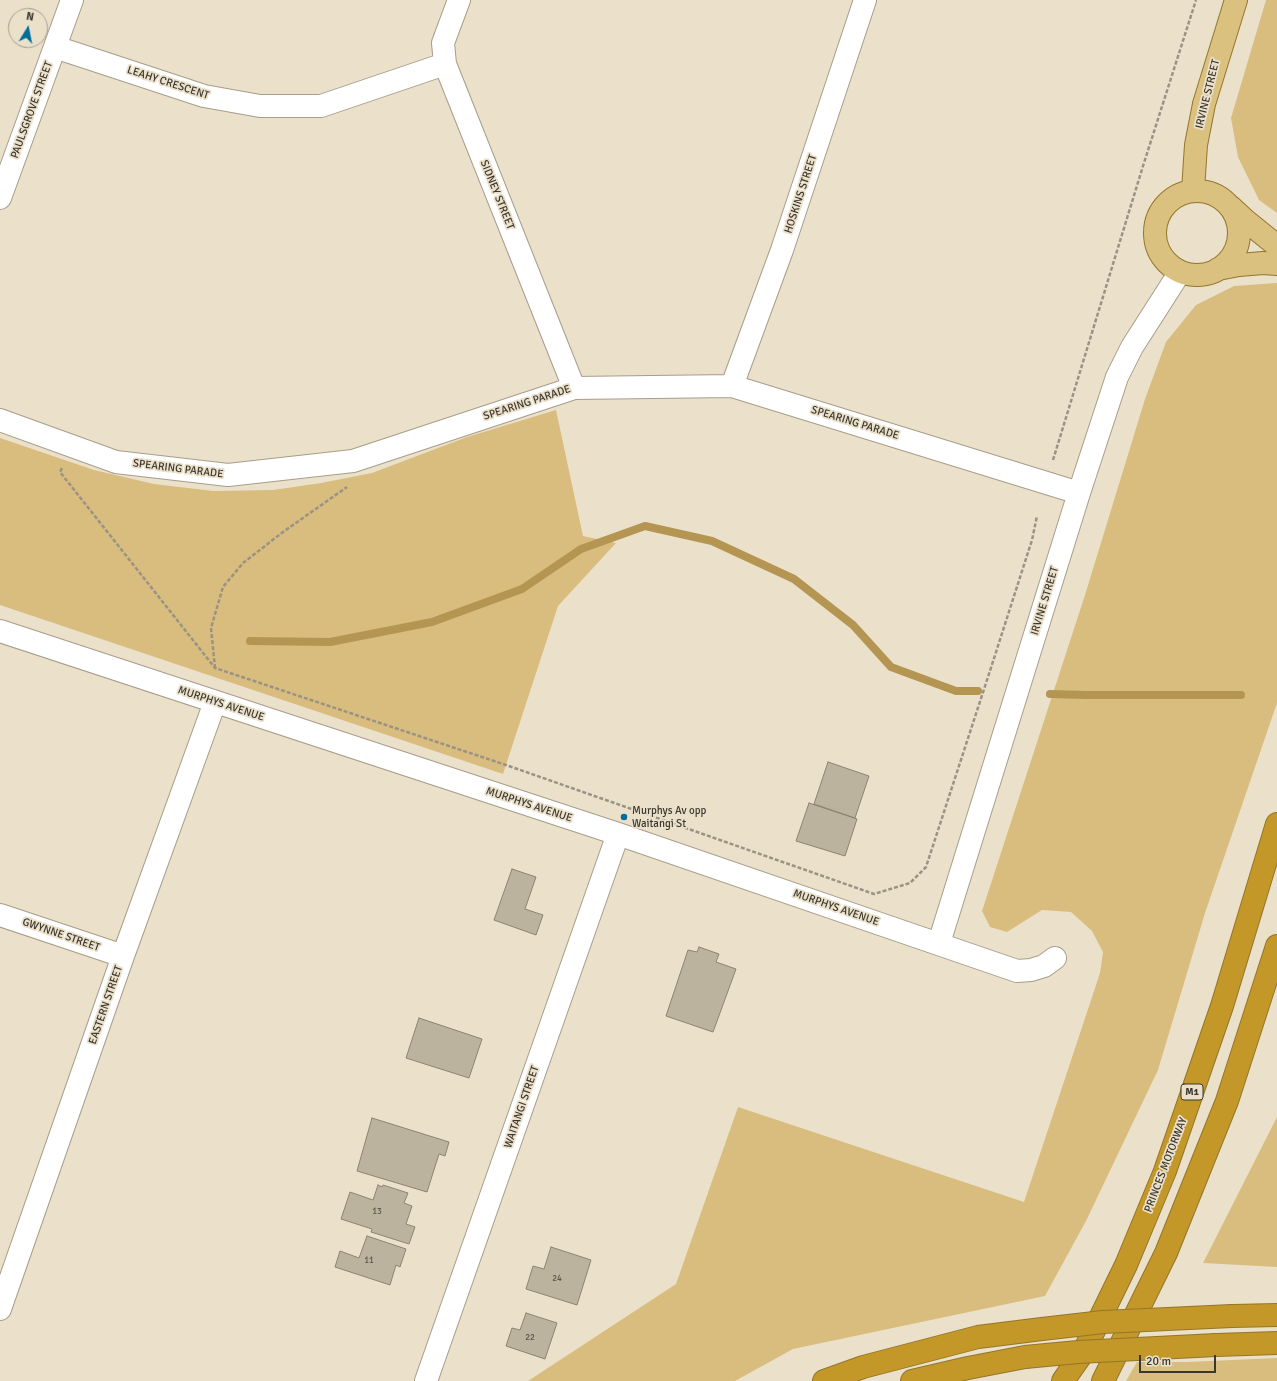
<!DOCTYPE html>
<html>
<head>
<meta charset="utf-8">
<style>
	body { margin:0 }
	#map { position:relative; width:1277px; height:1381px; overflow:hidden; background:#ebe1cb; font-family:Signika,sans-serif }
	canvas { display:block }
	.north { position:absolute; left:8px; top:8px; width:40px; height:40px; box-sizing:border-box; background:#ebe1cb; border:1px solid #a59d8d; border-radius:50%; rotate:10deg; font-size:11px; font-weight:700; line-height:16px; text-align:center; color:#3b372f }
	.north::after { content:''; display:block; margin:auto; width:14px; height:18px; background:#056d9a; clip-path:polygon(50% 0,100% 100%,50% 72%,0 100%) }
	.scale { position:absolute; left:1139px; top:1355px; width:77px; height:18px; box-sizing:border-box; border:2px solid #3b372f; border-top:0; padding-left:5px; font-size:12px; line-height:14px; white-space:nowrap; color:#3b372f; -webkit-text-stroke:3px #ebe1cb; paint-order:stroke }
</style>
</head>
<body>
<div id="map">
<canvas width="1277" height="1381"></canvas>
<div class="north">N</div>
<div class="scale">20 m</div>
</div>
<script>
const ctx = document.querySelector('canvas').getContext('2d');
ctx.lineJoin = 'round';
function fillPath(path, color) { ctx.fillStyle = color; ctx.fill(path, 'evenodd'); }
const poly = rows => new Path2D(rows.map(r => 'M' + r).join(''));
function stroke(path, color, width, dash) { ctx.strokeStyle = color; ctx.lineWidth = width; ctx.lineCap = dash ? 'butt' : 'round'; ctx.setLineDash(dash || []); ctx.stroke(path); }
function drawText(font, color, halo, rows, align = 'center') {
  ctx.font = font + ' Signika,sans-serif'; ctx.lineWidth = 3.5; ctx.setLineDash([]); ctx.textBaseline = 'middle'; ctx.strokeStyle = halo; ctx.fillStyle = color; for (const [text, x, y, turn = 0] of rows) {
    ctx.save(); ctx.translate(x, y); ctx.rotate((+turn || 0) * Math.PI / 180); ctx.textAlign = isNaN(turn) ? turn : align; if (halo) ctx.strokeText(text, 0, 0); ctx.fillText(text, 0, 0); ctx.restore();
  }
}
const green = poly([
	[1266,0,1277,0,1277,213,1259,200,1238,157,1231,118],
	[1277,283,1277,703,1205,913,1158,1070,1086,1221,1045,1296,793,1349,735,1381,528,1381,676,1284,738,1107,1024,1202,1100,973,1103,952,1092,931,1071,912,1042,910,1007,932,990,927,982,911,1085,595,1145,399,1166,342,1196,305,1234,286],
	[556,410,583,536,616,543,558,606,503,774,0,605,0,438,94,470,154,484,213,491,273,490,321,483,372,473,467,437],
	[1277,1117,1277,1267,1203,1263],
	[1277,1358,1277,1381,1126,1381,1137,1362,1187,1362]
]);
const stream = poly([
	[250,641,330,642,432,622,522,589,581,549,645,526,712,541,794,579,853,625,891,667,956,691,978,691],
	[1050,694,1087,695,1241,695]
]);
const building = poly([
	[828,762,869,776,855,818,814,804,828,762],
	[809,803,857,819,845,856,796,841,809,803],
	[512,869,536,877,525,909,543,915,536,935,494,920,512,869],
	[699,947,719,954,716,962,736,969,713,1032,666,1016,688,950,697,952,699,947],
	[419,1018,482,1039,469,1078,406,1058,419,1018],
	[372,1118,449,1142,445,1156,439,1154,427,1192,357,1171,372,1118],
	[378,1185,382,1187,383,1185,408,1193,404,1203,412,1206,406,1224,415,1227,409,1244,371,1232,372,1229,341,1219,350,1192,373,1200,378,1185],
	[367,1236,406,1249,400,1267,396,1265,390,1285,335,1267,340,1251,359,1258,367,1236],
	[551,1247,591,1260,577,1305,526,1289,533,1266,544,1269,551,1247],
	[526,1313,557,1323,545,1359,506,1346,512,1328,520,1330,526,1313]
]);
const path = poly([
	[1053,460,1143,166,1196,0],
	[62,468,60,472,215,668,506,765,874,894,910,883,926,867,988,677,1032,540,1037,516],
	[215,668,211,628,223,587,243,563,283,532,347,487]
]);
const minor = poly([
	[459,0,443,43,445,64,574,388],
	[55,47,204,96,260,106,321,106,445,64],
	[0,198,72,0],
	[732,386,782,250,865,0],
	[0,420,116,462,228,475,353,461,574,388,732,386,1079,493],
	[0,631,618,834,1017,971,1031,970,1044,966,1055,958],
	[0,915,123,956],
	[939,943,1079,493,1117,377,1132,347,1180,272],
	[0,1309,123,956,215,702],
	[426,1381,618,834]
]);
const major = poly([
	[1193,190,1196,145,1204,104,1236,0],
	'1155 233a42 42 0 1 1 84 0a42 42 0 1 1-84 0Z',
	[1231,207,1245,220,1277,246],
	[1218,269,1239,265,1263,263,1277,264]
]);
const highway = poly([
	[1232,1316,1277,1315],
	[1216,1345,1277,1343],
	[824,1381,863,1367,978,1337,1042,1329],
	[912,1381,968,1368,1025,1357],
	[1063,1381,1084,1351,1126,1265,1165,1171,1222,1006,1277,824],
	[1103,1381,1166,1253,1227,1101,1277,946]
]);
const highwayBridge = poly([
	[1042,1329,1103,1322,1232,1316],
	[1025,1357,1078,1352,1216,1345]
]);
const markers = [
	[624,817,4,"#056d9a"]
];
const numberNames = [
	["13",377,1212],
	["11",369,1261],
	["24",557,1279],
	["22",530,1338]
];
const shields = [
	[1192,1092,22]
];
const shieldNames = [
	["M1",1192,1092]
];
const streetNames = [
	["LEAHY CRESCENT",168,83,18],
	["IRVINE STREET",1208,94,-76],
	["PAULSGROVE STREET",32,110,-70],
	["HOSKINS STREET",801,194,-72],
	["SIDNEY STREET",497,195,68],
	["SPEARING PARADE",527,403,-18],
	["SPEARING PARADE",855,423,17],
	["SPEARING PARADE",178,469,7],
	["IRVINE STREET",1045,601,-73],
	["MURPHYS AVENUE",221,704,18],
	["MURPHYS AVENUE",529,805,18],
	["MURPHYS AVENUE",836,908,19],
	["GWYNNE STREET",61,935,19],
	["EASTERN STREET",106,1005,-71],
	["WAITANGI STREET",522,1107,-71],
	["PRINCES MOTORWAY",1166,1165,-69]
];
const poiNames = [
	["Murphys Av opp",632,811],
	["Waitangi St",632,824]
];
fillPath(green, '#d9bd7e');
stroke(stream, '#b49652', 8);
fillPath(building, '#bcb39e');
stroke(building, '#8c8370', 1);
stroke(minor, '#a79d89', 24);
stroke(major, '#93762b', 24);
stroke(highway, '#93762b', 24);
stroke(path, '#9a9384', 2.5, [4, 2]);
stroke(minor, '#fff', 22);
stroke(major, '#dbc17f', 22);
stroke(highway, '#c39829', 22);
stroke(highwayBridge, '#93762b', 24, []);
stroke(highwayBridge, '#c39829', 22);
for (const [x, y, r, color] of markers) { const dot = new Path2D(); dot.arc(x, y, r, 0, 2 * Math.PI); ctx.fillStyle = color; ctx.fill(dot); stroke(dot, '#ebe1cb', 1.5); }
drawText('9px', '#5b564b', null, numberNames);
for (const [x, y, w] of shields) { const box = new Path2D(); box.roundRect(x - w / 2, y - 8, w, 16, 3); ctx.fillStyle = '#ebe1cb'; ctx.fill(box); stroke(box, '#3b372f', 1); }
drawText('bold 10px', '#3b372f', null, shieldNames);
drawText('11px', '#3b372f', '#ebe1cb', streetNames);
drawText('11px', '#3b372f', '#ebe1cb', poiNames, 'left');
</script>
</body>
</html>
